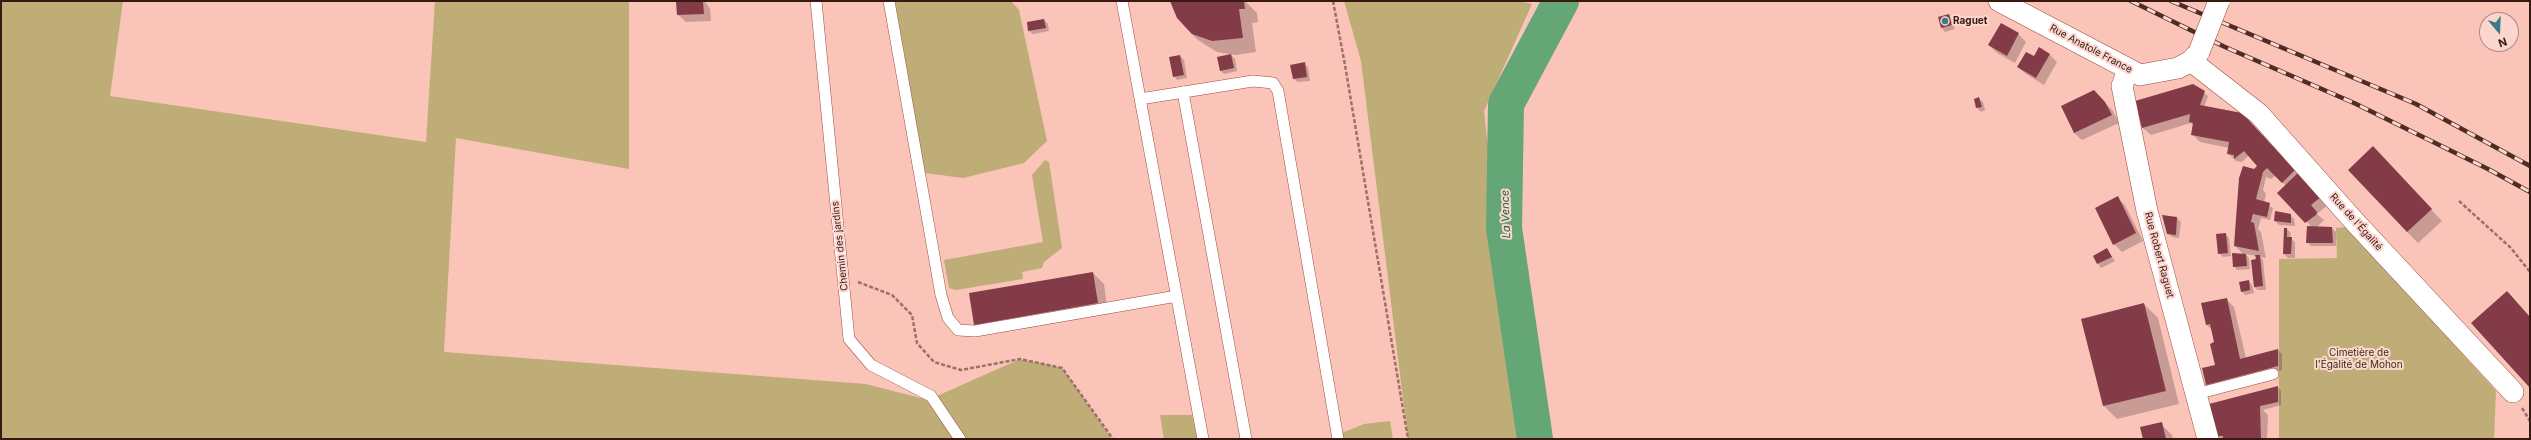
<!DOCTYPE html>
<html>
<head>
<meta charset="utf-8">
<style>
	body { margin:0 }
	#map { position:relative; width:2531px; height:440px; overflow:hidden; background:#fac4b9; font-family:Inter,sans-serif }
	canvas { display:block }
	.frame { position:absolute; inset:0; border:2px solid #391812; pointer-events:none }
	.north { position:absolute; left:2479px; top:12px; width:40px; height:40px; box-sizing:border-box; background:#fbd6ce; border:1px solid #ad8a83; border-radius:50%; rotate:161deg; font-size:11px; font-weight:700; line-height:16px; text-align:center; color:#391812 }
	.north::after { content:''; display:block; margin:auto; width:14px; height:18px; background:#367c89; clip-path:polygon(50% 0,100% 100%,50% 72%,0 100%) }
</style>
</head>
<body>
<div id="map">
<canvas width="2531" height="440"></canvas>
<div class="frame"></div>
<div class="north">N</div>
</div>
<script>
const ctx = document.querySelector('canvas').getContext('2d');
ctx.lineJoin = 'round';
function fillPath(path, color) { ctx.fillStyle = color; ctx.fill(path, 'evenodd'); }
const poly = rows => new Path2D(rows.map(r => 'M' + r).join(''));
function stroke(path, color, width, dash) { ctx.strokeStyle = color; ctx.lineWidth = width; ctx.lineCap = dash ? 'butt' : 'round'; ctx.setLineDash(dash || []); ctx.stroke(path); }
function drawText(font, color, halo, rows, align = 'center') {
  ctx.font = font + ' Inter,sans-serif'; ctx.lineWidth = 4; ctx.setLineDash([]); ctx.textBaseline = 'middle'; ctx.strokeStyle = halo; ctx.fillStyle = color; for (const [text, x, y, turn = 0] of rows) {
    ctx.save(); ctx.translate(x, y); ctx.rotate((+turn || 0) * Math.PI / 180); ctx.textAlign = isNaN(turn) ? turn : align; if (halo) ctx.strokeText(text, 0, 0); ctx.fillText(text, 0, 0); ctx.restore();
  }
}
const green = poly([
	[1,1,123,1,110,96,426,142,435,1,629,1,629,169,456,138,444,352,866,384,928,400,1020,359,1062,368,1112,439,1,439],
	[895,1,1011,1,1019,10,1047,141,1024,163,963,178,925,173],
	[1344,1,1519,1,1532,4,1484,111,1520,439,1408,439,1361,61],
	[1045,160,1049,162,1062,248,1044,262,1042,268,1022,272,1023,279,956,290,949,288,944,260,1043,242,1032,175],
	[2348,227,2496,391,2494,439,2279,439,2279,259,2337,258,2336,228],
	[1160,415,1192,415,1197,439,1164,439],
	[1390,421,1393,439,1343,439,1342,433,1364,424]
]);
const shadow = poly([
	[691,1,705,1,710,9,711,21,686,22,678,15],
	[1171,1,1245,1,1257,13,1258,22,1252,23,1256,52,1235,55,1217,52,1198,40,1184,26,1174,11],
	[1949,15,1955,29,1945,32,1942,28],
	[1044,20,1048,24,1049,31,1033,34,1029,31],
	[2001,25,2018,34,2026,42,2015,63,1997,53,1989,45],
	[1231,55,1235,59,1237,71,1224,74,1220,70],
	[2050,55,2057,62,2044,85,2026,74,2018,67,2034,57],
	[1180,56,1184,60,1187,78,1177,80,1174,76],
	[1304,64,1308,67,1310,81,1298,82,1294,79],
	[2193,85,2208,96,2204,108,2249,122,2329,204,2317,214,2324,220,2316,228,2332,228,2336,232,2336,246,2311,246,2307,242,2312,227,2279,193,2286,186,2276,175,2271,179,2266,177,2263,190,2266,194,2264,203,2273,208,2270,220,2261,218,2258,229,2261,232,2266,258,2260,257,2263,260,2266,290,2258,290,2254,287,2257,256,2245,254,2249,258,2250,269,2237,270,2234,266,2243,254,2235,246,2258,166,2249,155,2242,162,2236,161,2228,153,2229,148,2200,142,2192,134,2194,126,2191,123,2151,135,2143,128,2136,102],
	[2256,204,2250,227,2248,227],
	[2094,91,2113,111,2119,123,2082,140,2074,133],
	[1979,99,1983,102,1985,110,1981,112,1977,108],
	[2384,159,2442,221,2418,243,2407,232],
	[2117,198,2125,205,2143,241,2122,252,2114,244],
	[2290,215,2294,219,2295,226,2279,225,2275,221],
	[2163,216,2177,218,2181,222,2179,238,2172,237,2168,233],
	[2287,229,2291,233,2290,238,2295,242,2295,258,2288,258,2284,254],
	[2225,234,2229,238,2231,256,2223,257,2219,253],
	[2107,250,2115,261,2101,268,2094,257],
	[1093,273,1104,284,1108,314,986,335,975,324],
	[2249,281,2252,285,2254,293,2245,295,2242,291],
	[2226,299,2234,307,2246,358,2278,350,2282,354,2282,370,2210,388,2206,384,2217,366,2212,330,2206,324],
	[2144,304,2158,318,2179,404,2117,419,2104,406],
	[2278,387,2281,391,2281,405,2263,410,2268,415,2267,439,2221,439,2218,436],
	[2161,424,2172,435,2173,439,2144,439]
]);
const river = poly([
	[1535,439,1504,228,1506,104,1561,1]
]);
const building = poly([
	[703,1,704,14,677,15,676,2],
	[1170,1,1244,1,1245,9,1239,9,1243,38,1212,41,1192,34,1177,18],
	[1949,14,1952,25,1941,28,1938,17],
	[1044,19,1046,28,1028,31,1027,22],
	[2001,23,2019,33,2007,56,1988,45],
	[2039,47,2050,54,2036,78,2017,67,2026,52,2034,56],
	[1231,54,1234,68,1220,71,1217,57],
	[1180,55,1184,75,1173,77,1169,57],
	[1305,62,1307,77,1293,79,1290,65],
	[2193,84,2205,91,2200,105,2242,113,2295,170,2282,183,2267,168,2263,172,2256,199,2270,203,2267,217,2253,214,2251,222,2254,223,2259,251,2234,246,2239,178,2243,166,2254,169,2257,166,2244,151,2234,159,2234,155,2227,154,2229,142,2191,135,2193,123,2189,122,2190,114,2142,128,2135,101],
	[2094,90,2105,102,2112,115,2074,133,2061,106],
	[1979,97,1982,107,1976,108,1974,99],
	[2373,146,2432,209,2407,232,2348,170],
	[2299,172,2322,196,2311,205,2317,212,2316,215,2305,223,2277,193],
	[2118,196,2136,233,2113,245,2095,208],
	[2275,211,2291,214,2291,223,2274,221],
	[2162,215,2177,217,2176,235,2167,234],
	[2307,226,2332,227,2333,243,2306,243],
	[2284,228,2287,228,2287,237,2292,237,2291,254,2283,254],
	[2226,233,2228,253,2218,254,2216,234],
	[2107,248,2112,257,2097,264,2093,256],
	[2232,253,2246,254,2247,266,2233,267],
	[2255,255,2260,255,2263,286,2254,287,2251,260,2256,259],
	[1093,272,1098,303,974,325,969,293],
	[2249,280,2250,290,2241,292,2239,282],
	[2507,291,2530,317,2530,388,2471,323],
	[2227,298,2240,359,2278,349,2278,366,2206,385,2202,368,2215,365,2210,344,2214,342,2210,324,2206,325,2201,303],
	[2144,303,2166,391,2103,406,2081,319],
	[2278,386,2278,402,2260,406,2261,439,2223,439,2223,436,2217,436,2209,404],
	[2162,422,2166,439,2143,439,2140,427]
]);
const path = poly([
	[1333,1,1345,65,1408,439],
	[2459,201,2511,248,2530,272],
	[858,282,892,295,912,315,917,343,934,362,961,370,1020,359,1062,368,1113,439],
	[2522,408,2530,421]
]);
const lane = poly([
	[816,1,849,339,871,365,931,396,960,439],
	[889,1,941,295,948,318,958,330,975,331,1177,296],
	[1122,1,1203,439],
	[1183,92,1246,439],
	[1140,99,1253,81,1273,83,1278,91,1338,439],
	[2196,394,2273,374]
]);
const street = poly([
	[1999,1,2140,75,2178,68,2191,61,2199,52],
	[2191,61,2259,114,2354,221,2513,392],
	[2128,70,2122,86,2147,211,2208,439]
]);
const rail = poly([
	[2131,1,2225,47,2354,103,2488,169,2530,192],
	[2171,1,2416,104,2530,166]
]);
const streetBridge = poly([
	[2199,52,2219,1]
]);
const markers = [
	[1945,21,4,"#367c89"]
];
const poiNames = [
	["Raguet",1953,21]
];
const streetNames = [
	["Rue Anatole France",2091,49,28],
	["Rue de l'Égalité",2356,222,48],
	["Chemin des jardins",840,246,-96],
	["Rue Robert Raguet",2159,255,75]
];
const parkNames = [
	["Cimetière de",2359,353],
	["l'Égalité de Mohon",2359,365]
];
const waterNames = [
	["La Vence",1506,214,-92]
];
fillPath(green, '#bfad77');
fillPath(shadow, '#0003');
stroke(river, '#65a677', 36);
fillPath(building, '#823b47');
stroke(lane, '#994c3d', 12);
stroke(street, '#994c3d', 22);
stroke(path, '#9c7068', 2.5, [4, 2]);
stroke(lane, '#fff', 11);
stroke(street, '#fff', 21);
stroke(rail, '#4f2c25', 4.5);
stroke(rail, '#fbd6ce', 3, [9]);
stroke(streetBridge, '#994c3d', 22, []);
stroke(streetBridge, '#fff', 21);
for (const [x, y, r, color] of markers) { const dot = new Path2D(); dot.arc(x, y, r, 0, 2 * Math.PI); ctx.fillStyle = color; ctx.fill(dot); stroke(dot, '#fbd6ce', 1.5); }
drawText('bold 10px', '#391812', '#fbd6ce', poiNames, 'left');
drawText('10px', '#391812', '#fbd6ce', streetNames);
drawText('10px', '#392f0e', '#fbd6ce', parkNames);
drawText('italic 11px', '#1e6538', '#fbd6ce', waterNames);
</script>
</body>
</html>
